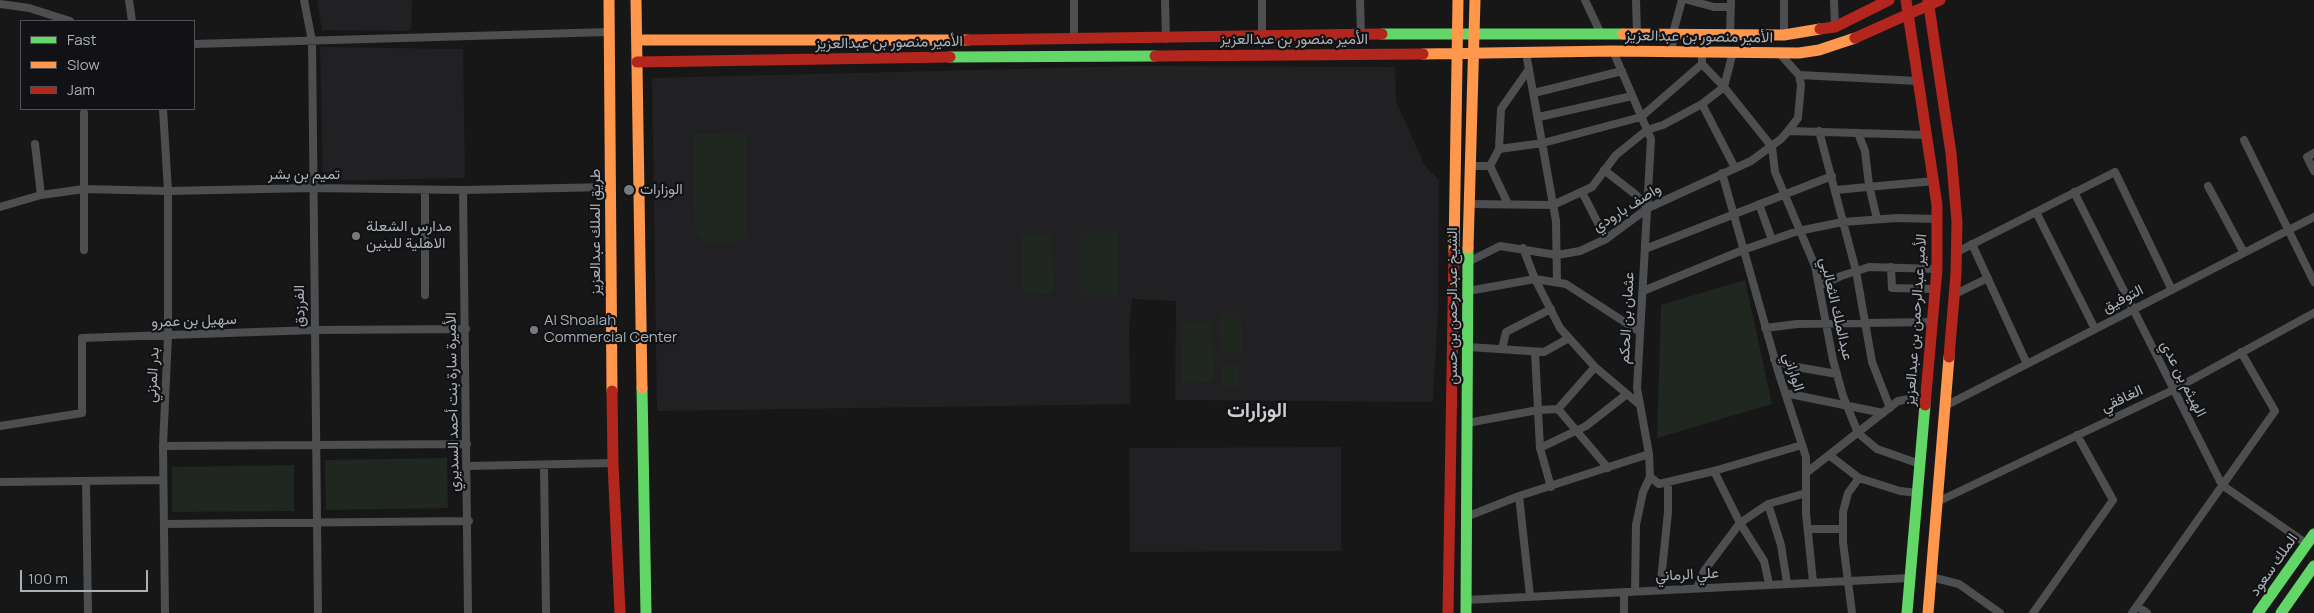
<!DOCTYPE html>
<html>
<head>
<meta charset="utf-8">
<style>
	body { margin:0 }
	#map { position:relative; width:2314px; height:613px; overflow:hidden; background:#171718; font-family:Manrope,sans-serif }
	canvas { display:block }
	.legend { position:absolute; left:20px; top:20px; width:175px; height:90px; box-sizing:border-box; background:#121214; border:1px solid #4e5256; margin:0; padding:6px 9px; list-style:none; font-size:15px; color:#a9b1b8 }
	.legend li { display:flex; align-items:center; gap:10px; height:25px }
	.legend b { width:25px; border:1px solid #4e5256 }
	.scale { position:absolute; left:20px; top:570px; width:128px; height:22px; box-sizing:border-box; border:2px solid #a9b1b8; border-top:0; padding-left:6px; font-size:15px; line-height:18px; white-space:nowrap; color:#a9b1b8; -webkit-text-stroke:4px #121214; paint-order:stroke }
</style>
</head>
<body>
<div id="map">
<canvas width="2314" height="613"></canvas>
<ul class="legend">
<li><b style="height:6px;background:#63d668"></b>Fast</li>
<li><b style="height:6px;background:#ff974d"></b>Slow</li>
<li><b style="height:6px;background:#b3261e"></b>Jam</li>
</ul>
<div class="scale">100 m</div>
</div>
<script>
const ctx = document.querySelector('canvas').getContext('2d');
ctx.lineJoin = 'round';
function fillPath(path, color) { ctx.fillStyle = color; ctx.fill(path, 'evenodd'); }
const poly = rows => new Path2D(rows.map(r => 'M' + r).join(''));
function stroke(path, color, width, dash) { ctx.strokeStyle = color; ctx.lineWidth = width; ctx.lineCap = dash ? 'butt' : 'round'; ctx.setLineDash(dash || []); ctx.stroke(path); }
function drawText(font, color, halo, rows, align = 'center') {
  ctx.font = font + ' Manrope,Vazirmatn,sans-serif'; ctx.lineWidth = 4.5; ctx.setLineDash([]); ctx.textBaseline = 'middle'; ctx.strokeStyle = halo; ctx.fillStyle = color; for (const [text, x, y, turn = 0] of rows) {
    ctx.save(); ctx.translate(x, y); ctx.rotate((+turn || 0) * Math.PI / 180); ctx.textAlign = isNaN(turn) ? turn : align; if (halo) ctx.strokeText(text, 0, 0); ctx.fillText(text, 0, 0); ctx.restore();
  }
}
const built = poly([
	[317,0,412,0,411,31,322,30],
	[320,47,463,49,465,178,323,181],
	[1135,66,1395,67,1396,101,1425,166,1439,180,1438,306,1433,402,1175,400,1176,301,1132,299,1129,330,1131,404,657,411,652,78],
	[1341,447,1341,551,1130,552,1129,448]
]);
const green = poly([
	[747,133,747,237,734,243,704,243,695,232,693,134],
	[1080,231,1117,231,1117,297,1080,296],
	[1052,234,1054,294,1023,295,1021,235],
	[1745,280,1772,404,1657,438,1661,305],
	[1219,313,1241,313,1242,351,1220,351],
	[1212,322,1214,382,1182,383,1180,323],
	[1222,365,1239,365,1239,388,1222,388],
	[447,458,448,508,326,510,325,460],
	[294,465,294,511,172,512,172,467]
]);
const street = poly([
	[129,0,132,21],
	[304,0,312,41,318,613],
	[1074,0,1074,39],
	[1165,0,1166,39],
	[1262,0,1262,37],
	[1360,0,1361,36],
	[1585,0,1601,34],
	[1636,0,1637,33],
	[1688,0,1714,7,1730,7],
	[1834,0,1835,27],
	[0,4,29,8,70,21],
	[1730,34,1731,0],
	[1784,35,1784,0],
	[194,44,609,32],
	[1613,51,1651,139,1637,388,1649,454,1650,477,1643,492,1636,525,1635,591],
	[1672,52,1673,33,1682,0],
	[1733,52,1724,87,1772,147,1775,172,1815,266,1833,360,1843,396,1858,433,1877,449,1920,464],
	[1526,53,1556,221,1557,282],
	[1779,53,1799,75,1801,85,1798,118,1788,131],
	[1799,75,1918,81],
	[1534,93,1622,71],
	[1702,104,1735,168],
	[163,109,168,191,168,336,163,446,165,613],
	[1539,117,1632,96],
	[1819,131,1856,271,1872,362,1890,408],
	[1858,133,1865,151,1869,185,1877,219],
	[2244,140,2314,282],
	[35,144,41,195],
	[1499,149,1501,109,1529,69],
	[2314,153,2307,157,2314,171],
	[1469,166,1490,166],
	[1604,170,1635,194,1648,208],
	[1722,173,1778,371,1806,457,1806,513,1813,582],
	[2208,186,2244,253],
	[463,190,468,613],
	[1835,190,1934,181],
	[1582,192,1606,239],
	[2074,192,2222,485,2307,544],
	[1468,204,1553,205,1592,187,1616,155,1647,130,1663,125,1702,104,1724,87,1702,64,1702,52],
	[1508,204,1490,166,1499,149,1543,143,1641,117,1702,64],
	[1759,204,1772,240],
	[0,207,41,195,84,189,168,191,312,188,463,190,610,187],
	[2036,212,2095,329],
	[1972,244,2027,364],
	[1523,248,1535,279,1560,328,1595,367,1640,405],
	[1645,249,1832,176],
	[84,250,84,113],
	[1957,252,2115,172,2172,290],
	[1468,262,1500,246,1557,255,1580,251,1606,239,1648,208,1751,161,1781,139,1788,131,1927,135],
	[1891,267,1892,288,1936,289],
	[1819,286,1841,276,1869,267,1937,269],
	[1468,291,1535,279,1566,284,1640,332],
	[1643,291,1743,250,1798,231,1843,222,1897,218,1937,219],
	[1955,294,1988,278],
	[425,295,425,190],
	[1765,328,1797,324,1933,322],
	[1468,347,1544,352,1569,338],
	[1502,349,1506,332,1551,309],
	[1535,352,1540,448,1551,487],
	[1774,359,1791,366,1837,374],
	[1785,393,1883,413],
	[1945,406,2314,217],
	[1558,409,1608,468],
	[1467,423,1538,410,1558,409,1595,367],
	[0,426,82,413,82,338,314,330,466,329],
	[163,446,467,444],
	[1540,448,1586,426,1627,394],
	[1829,455,1859,478,1900,491,1918,493],
	[468,466,613,463],
	[544,466,546,613],
	[1714,471,1740,523,1764,561,1769,584],
	[1806,473,1898,401,1926,396],
	[1650,477,1659,484,1714,471,1802,445],
	[86,481,88,613],
	[0,482,163,480],
	[1519,496,1530,596],
	[1937,502,2173,390,2314,313],
	[1768,504,1781,545,1787,583],
	[1466,517,1519,496,1649,454],
	[164,524,469,521],
	[1808,529,1843,529],
	[1931,577,1959,584,2000,613],
	[1697,588,1704,571,1740,523,1768,504,1806,493],
	[1660,590,1668,512,1668,482],
	[1624,592,1624,613],
	[1466,600,1910,578],
	[2137,606,2147,613],
	[1852,613,1843,542,1843,512,1848,493,1859,478],
	[2033,613,2113,500,2077,435],
	[2132,613,2275,411,2241,352]
]);
const fast = poly([
	[1382,34,1623,34],
	[950,57,1155,56],
	[642,388,646,613],
	[1466,613,1468,248],
	[1907,613,1925,405],
	[2258,613,2314,534],
	[2281,613,2314,566]
]);
const slow = poly([
	[609,0,612,391],
	[636,0,642,388],
	[1623,34,1784,35,1820,29],
	[637,40,968,40],
	[1423,54,1613,51,1799,53,1819,50,1855,38],
	[1468,248,1475,0],
	[1454,252,1458,0],
	[1928,613,1949,357]
]);
const jam = poly([
	[1906,0,1937,205,1937,269,1925,405],
	[1928,0,1951,153,1957,222,1956,274,1949,357],
	[1820,29,1835,27,1889,0],
	[1855,38,1940,0],
	[968,40,1382,34],
	[1155,56,1423,54],
	[637,62,950,57],
	[612,391,613,463,620,613],
	[1448,613,1454,252]
]);
const markers = [
	[629,190,6,"#767b80"],
	[356,236,5,"#767b80"],
	[534,330,5,"#767b80"]
];
const streetNames = [
	["الأمير منصور بن عبدالعزيز",1699,37,1],
	["الأمير منصور بن عبدالعزيز",1294,40],
	["الأمير منصور بن عبدالعزيز",889,43,-1],
	["تميم بن بشر",304,175],
	["واصف بارودي",1627,208,-32],
	["طريق الملك عبدالعزيز",596,232,-90],
	["التوفيق",2123,299,-27],
	["الفرزدق",300,306,-91],
	["الشيخ عبدالرحمن بن حسن",1453,306,-90],
	["عبدالملك الثعالبي",1836,309,77],
	["عثمان بن الحكم",1627,318,-87],
	["الأمير عبدالرحمن بن عبدالعزيز",1916,320,-86],
	["سهيل بن عمرو",194,321,-2],
	["الواراني",1793,372,72],
	["بدر المزني",153,375,-87],
	["الهيثم بن عدي",2183,379,63],
	["الغافقي",2122,399,-25],
	["الأميرة سارة بنت أحمد السديري",453,402,-91],
	["الملك سعود",2274,565,-55],
	["علي الرماني",1687,575,-3]
];
const poiNames = [
	["الوزارات",640,190],
	["مدارس الشعلة",366,227],
	["الاهلية للبنين",366,244],
	["Al Shoalah",544,321],
	["Commercial Center",544,338]
];
const districtNames = [
	["الوزارات",1257,411]
];
fillPath(built, '#212123');
fillPath(green, '#202620');
stroke(street, '#4c4e50', 8);
stroke(fast, '#63d668', 11);
stroke(slow, '#ff974d', 11);
stroke(jam, '#b3261e', 11);
for (const [x, y, r, color] of markers) { const dot = new Path2D(); dot.arc(x, y, r, 0, 2 * Math.PI); ctx.fillStyle = color; ctx.fill(dot); stroke(dot, '#121214', 2); }
drawText('15px', '#a9b1b8', '#121214', streetNames);
drawText('15px', '#a9b1b8', '#121214', poiNames, 'left');
drawText('bold 20px', '#cacfd4', '#121214', districtNames);
</script>
</body>
</html>
